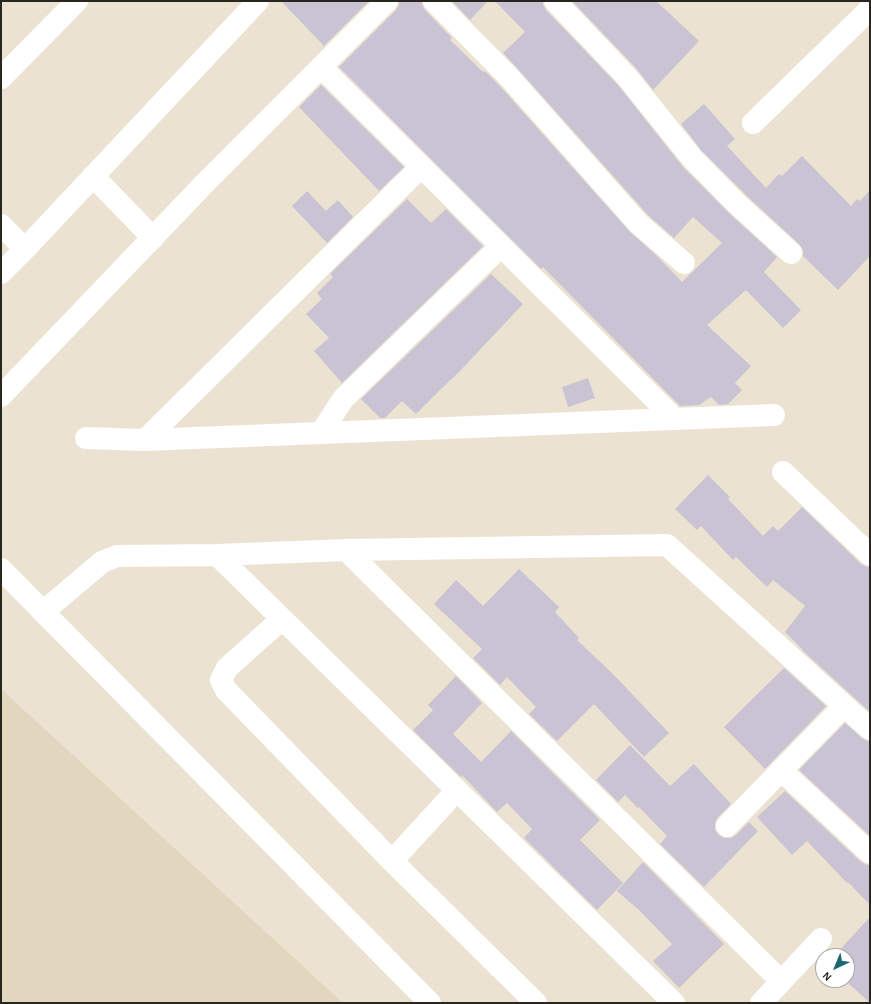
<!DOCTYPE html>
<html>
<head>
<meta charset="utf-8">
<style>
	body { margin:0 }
	#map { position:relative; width:871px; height:1004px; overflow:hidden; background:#ebe2d1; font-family:"Alegreya Sans",sans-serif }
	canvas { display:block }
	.frame { position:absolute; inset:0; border:2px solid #292620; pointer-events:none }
	.north { position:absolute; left:815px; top:948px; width:40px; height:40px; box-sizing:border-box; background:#fff; border:1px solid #a9a8a6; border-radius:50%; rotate:224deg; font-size:11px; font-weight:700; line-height:16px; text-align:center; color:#292620 }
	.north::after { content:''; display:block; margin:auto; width:14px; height:18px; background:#1d6673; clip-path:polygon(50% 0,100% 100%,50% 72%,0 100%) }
</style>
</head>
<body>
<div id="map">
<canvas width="871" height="1004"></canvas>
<div class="frame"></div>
<div class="north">N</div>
</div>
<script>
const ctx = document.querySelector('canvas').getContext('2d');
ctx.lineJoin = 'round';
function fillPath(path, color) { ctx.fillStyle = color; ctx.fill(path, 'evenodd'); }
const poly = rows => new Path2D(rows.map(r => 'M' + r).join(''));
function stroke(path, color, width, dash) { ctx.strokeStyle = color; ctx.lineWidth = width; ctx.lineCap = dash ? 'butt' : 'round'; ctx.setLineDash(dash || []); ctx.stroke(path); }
const built = poly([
	[1,689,343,1003,1,1003]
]);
const building = poly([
	[281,1,369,1,324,46],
	[399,1,422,1,422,5,425,10,452,38,450,40,483,72,485,71,499,85,630,232,657,256,682,282,722,243,693,217,674,238,648,215,517,68,503,53,525,32,495,1,543,1,543,4,546,10,618,85,683,167,729,213,777,257,764,272,801,310,783,328,746,290,707,325,751,366,735,383,742,390,728,404,719,405,711,397,699,405,680,406,543,267,541,269,339,67,396,10,399,5],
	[452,1,488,1,470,20],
	[572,1,656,1,699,41,653,90,636,68],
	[321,85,404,167,379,191,299,107],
	[704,104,735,139,727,146,766,188,779,174,782,176,802,156,851,206,857,199,860,201,870,190,870,256,838,290,803,256,803,250,799,244,746,195,701,150,681,124],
	[307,191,326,211,338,200,353,217,327,243,292,206],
	[407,199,431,223,446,209,483,246,342,383,314,351,329,338,306,314,322,299,317,293,333,277,330,274],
	[491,274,523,304,459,372,440,390,416,414,402,401,385,418,380,418,361,399],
	[588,378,595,398,568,407,562,387],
	[708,475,730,497,728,499,763,536,773,526,778,531,802,507,861,564,867,567,870,567,870,712,802,650,803,650,785,632,805,606,773,580,767,587,736,557,733,560,701,526,697,530,675,509],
	[519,569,559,607,555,612,579,638,577,640,613,674,669,733,644,757,594,704,557,741,529,714,536,707,507,677,500,685,473,658,482,649,434,604,456,580,483,606],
	[784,668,826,706,765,769,724,727],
	[456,676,482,703,453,734,481,762,511,731,600,820,580,840,623,883,597,910,524,838,532,829,507,803,497,812,462,775,461,777,413,730,433,710,428,705],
	[845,723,862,738,867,741,870,741,870,836,799,770],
	[630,745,670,786,694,764,731,804,718,817,715,823,715,830,719,835,724,838,731,838,736,835,749,822,758,831,704,887,660,844,667,836,639,807,638,808,625,795,618,802,596,780],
	[785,791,861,862,867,865,870,865,870,905,848,882,847,883,807,841,792,855,757,817],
	[643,862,724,944,679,988,653,961,672,944,639,910,617,891],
	[870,917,870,1003,845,980,847,980,847,956,834,956]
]);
const minor = poly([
	[434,1,508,76,639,224,684,263],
	[555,1,627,77,692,158,737,204,791,253],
	[321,67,675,419],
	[1,78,77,1],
	[753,123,870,9],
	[93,176,153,238],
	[1,225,25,249],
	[1,273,25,249,258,1],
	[1,396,205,183,387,1],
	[321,433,343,399,501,246],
	[86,438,145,440,774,415],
	[145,440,421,167],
	[783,472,870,555],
	[346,550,781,981],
	[217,555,674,1003],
	[1,569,430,1003],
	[43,612,102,562,117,556,217,555,346,550,667,545,870,729],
	[282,619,227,668,221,680,226,690,392,861,536,1003],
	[781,770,870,853],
	[727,826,844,706],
	[392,861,457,790],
	[761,1003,821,939]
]);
fillPath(built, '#e2d6bf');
fillPath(building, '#c9c3d4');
stroke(minor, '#fff', 22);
</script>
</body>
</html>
